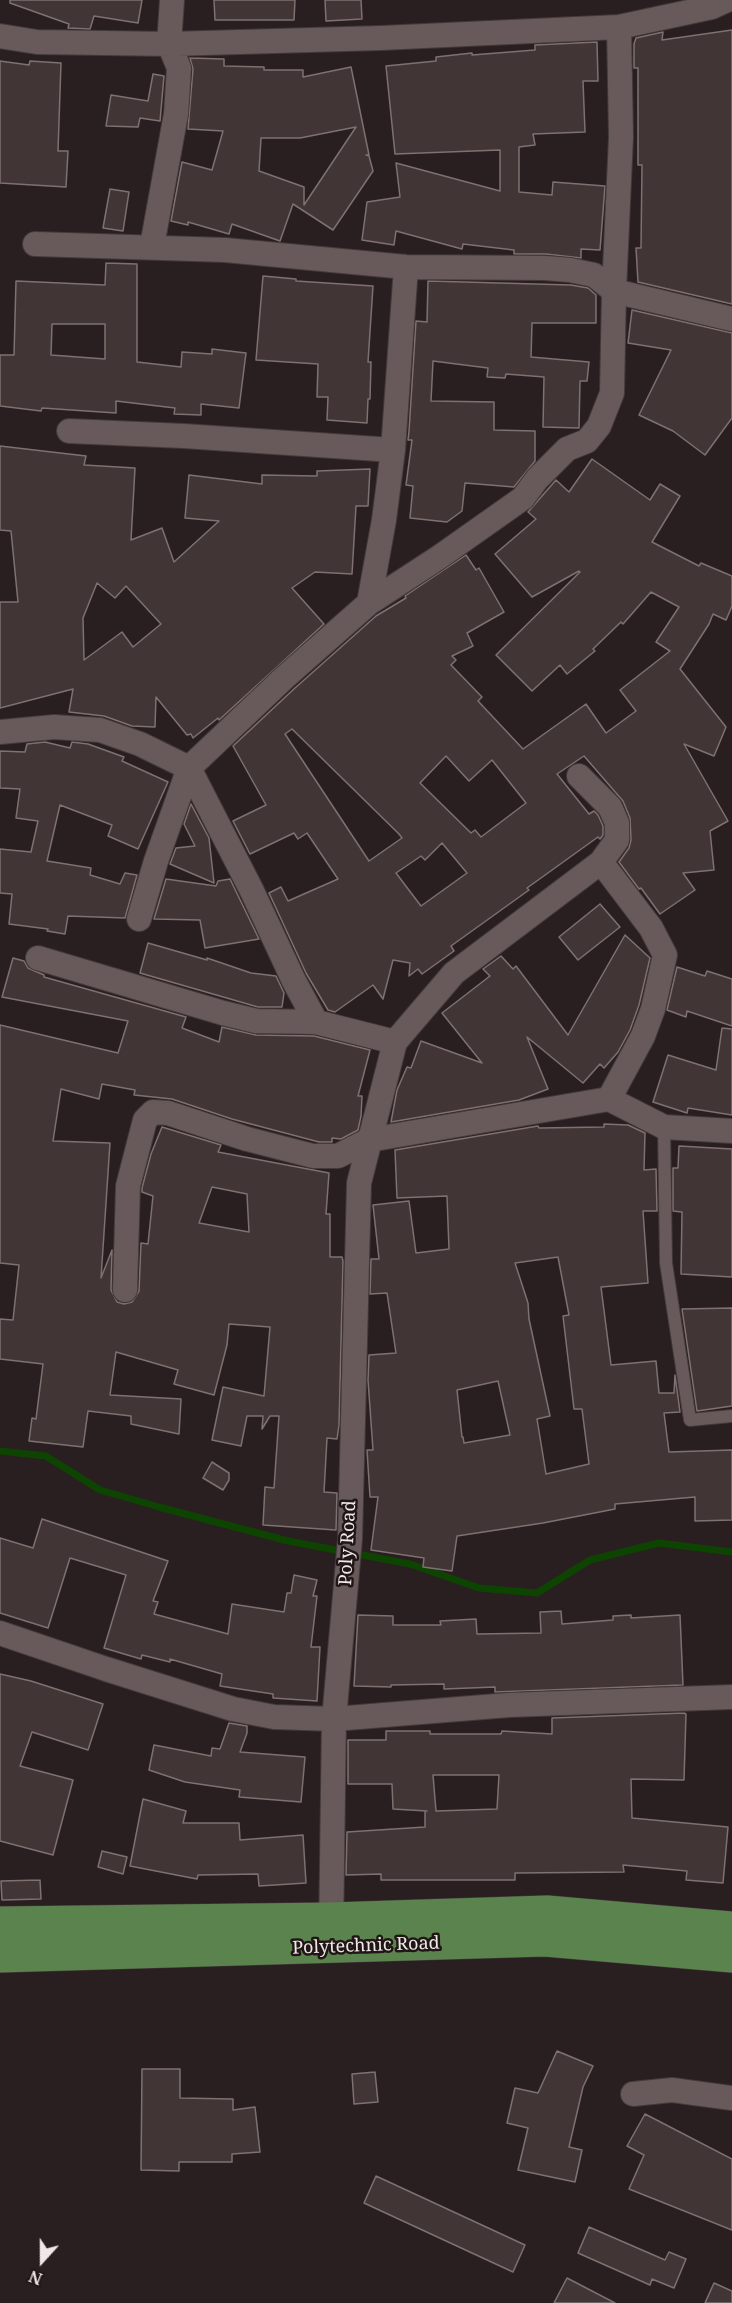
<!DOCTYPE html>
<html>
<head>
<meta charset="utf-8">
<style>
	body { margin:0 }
	#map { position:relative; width:732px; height:2303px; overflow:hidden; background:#2a1f20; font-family:"Noto Serif",serif }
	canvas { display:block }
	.north { position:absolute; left:12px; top:2231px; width:60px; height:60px; -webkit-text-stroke:4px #201616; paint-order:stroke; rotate:201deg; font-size:16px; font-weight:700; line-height:24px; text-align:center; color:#efe7e8 }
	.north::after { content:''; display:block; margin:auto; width:21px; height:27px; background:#efe7e8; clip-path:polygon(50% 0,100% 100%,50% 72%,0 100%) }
</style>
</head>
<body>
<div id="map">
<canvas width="732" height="2303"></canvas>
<div class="north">N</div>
</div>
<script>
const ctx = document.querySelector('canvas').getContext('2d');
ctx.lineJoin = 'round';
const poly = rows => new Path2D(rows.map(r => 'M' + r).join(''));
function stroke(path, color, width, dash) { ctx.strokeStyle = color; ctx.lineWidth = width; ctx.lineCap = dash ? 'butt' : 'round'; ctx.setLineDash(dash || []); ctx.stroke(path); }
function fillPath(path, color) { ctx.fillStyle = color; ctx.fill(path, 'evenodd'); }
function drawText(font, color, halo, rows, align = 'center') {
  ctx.font = font + ' "Noto Serif",serif'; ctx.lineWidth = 5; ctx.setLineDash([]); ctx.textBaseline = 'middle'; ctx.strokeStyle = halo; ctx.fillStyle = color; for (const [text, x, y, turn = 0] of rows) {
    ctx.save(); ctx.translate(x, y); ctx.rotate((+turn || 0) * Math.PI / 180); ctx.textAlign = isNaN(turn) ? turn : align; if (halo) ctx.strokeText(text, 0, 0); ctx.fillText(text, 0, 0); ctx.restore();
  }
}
const stream = poly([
	[0,1451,46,1456,100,1490,159,1507,288,1541,410,1564,479,1588,537,1593,590,1560,659,1543,732,1552]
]);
const building = poly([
	[10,0,142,0,138,23,94,16,90,29,68,28,69,24,10,3,10,0],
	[214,0,295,0,294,20,215,20,214,0],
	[325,0,361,0,362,19,326,21,325,0],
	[732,30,732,304,638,282,636,248,641,248,642,165,638,165,638,68,634,68,634,44,636,38,663,32,662,40,732,30],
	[597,42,598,81,583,81,585,132,533,134,535,145,519,147,519,192,552,195,553,182,605,186,600,250,581,249,581,258,546,254,514,254,514,250,463,244,462,249,396,231,394,245,362,240,367,202,400,197,396,163,500,191,500,150,395,154,386,66,436,61,436,57,472,53,472,55,535,50,535,45,597,42],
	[190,58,224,59,224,66,264,67,264,70,303,70,303,77,351,67,369,155,366,155,369,156,373,171,333,230,293,204,280,241,232,224,229,234,188,222,188,225,171,221,182,162,212,170,223,131,188,129,193,69,190,58],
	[356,127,304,205,304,187,259,171,261,138,300,138,356,127],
	[0,61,29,65,30,61,61,63,58,151,68,151,66,187,0,183,0,61],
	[153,74,164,76,160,121,140,118,138,127,106,126,111,95,148,101,153,74],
	[110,189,129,192,123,231,103,228,110,189],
	[106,263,137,264,137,362,181,367,182,352,212,354,212,349,246,353,239,408,201,404,201,415,174,414,175,408,116,401,116,413,42,408,41,411,0,406,0,355,14,355,16,281,105,285,106,263],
	[52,324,105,324,105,359,51,355,52,324],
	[263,276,296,279,296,281,373,286,368,362,371,362,370,399,368,399,367,423,327,420,328,397,317,397,318,364,256,360,263,276],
	[428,281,571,285,588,288,596,295,596,323,532,323,531,357,589,362,587,381,580,381,579,428,543,427,544,377,506,374,505,378,487,377,488,368,433,361,431,401,494,402,494,430,535,431,535,461,514,487,465,483,462,511,447,522,410,518,413,486,406,485,412,440,408,440,409,431,416,321,427,322,428,281],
	[632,310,732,333,732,418,705,455,673,431,639,415,671,350,628,343,632,310],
	[0,446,86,456,84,465,135,468,131,540,162,528,174,562,219,521,185,518,189,475,262,484,262,475,317,476,317,471,370,469,368,506,356,506,352,574,315,572,292,588,324,624,219,720,218,718,193,738,191,734,187,735,156,697,155,727,132,726,104,716,69,712,73,689,0,708,0,602,18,602,11,531,0,530,0,446],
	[97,583,115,598,126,586,161,624,133,647,122,632,84,660,83,618,97,583],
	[592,459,650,500,660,484,680,496,652,542,699,566,701,563,732,576,732,606,726,620,713,614,709,624,680,669,726,727,714,756,684,744,728,821,710,831,714,870,683,873,695,890,660,914,641,888,639,889,619,862,629,848,631,840,630,818,623,801,584,756,557,774,589,814,594,811,598,815,603,826,603,835,600,839,598,837,527,888,529,890,451,946,454,951,422,974,418,969,409,976,410,963,393,960,383,999,373,985,335,1012,328,1010,306,973,269,893,281,887,288,901,338,879,307,833,298,839,294,833,250,854,233,821,266,805,233,746,295,688,376,616,406,598,405,596,466,555,476,570,479,568,504,612,467,633,473,646,452,656,456,660,451,665,482,697,478,701,523,749,586,704,606,733,636,711,620,690,670,651,656,642,679,607,651,592,623,624,621,622,593,649,595,651,567,674,560,665,532,691,496,655,580,572,579,571,532,597,495,554,536,519,528,512,556,480,569,492,592,459],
	[292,729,399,834,402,838,369,861,285,734,292,729],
	[446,756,469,781,492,760,526,803,481,837,475,830,471,833,420,783,446,756],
	[442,843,467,873,421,906,396,873,421,856,425,860,442,843],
	[45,742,70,748,72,742,88,744,124,757,122,761,168,782,138,849,108,836,112,825,60,805,47,861,91,868,90,875,120,884,125,873,137,875,125,918,68,916,65,934,47,931,48,929,9,924,12,894,0,893,0,849,31,852,38,821,16,818,20,789,0,788,0,751,25,752,27,744,45,742],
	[191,804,209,838,214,883,170,864,176,848,195,846,184,824,191,804],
	[166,879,216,886,218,881,230,879,259,939,205,948,200,920,154,919,166,879],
	[600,904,620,927,578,960,559,937,600,904],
	[625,935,650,958,639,1005,630,1030,618,1052,604,1068,600,1064,583,1083,527,1037,548,1089,519,1100,391,1122,397,1090,407,1067,411,1068,421,1041,482,1063,442,1013,490,976,483,969,501,956,513,969,516,966,568,1035,625,935],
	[148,943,207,960,207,958,251,973,276,976,284,993,282,1007,258,1007,140,973,148,943],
	[13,958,24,961,28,968,44,975,44,977,186,1017,182,1028,219,1042,222,1027,256,1035,314,1036,370,1050,358,1096,362,1096,361,1116,358,1130,341,1139,332,1138,332,1142,319,1142,232,1119,172,1099,134,1095,135,1090,102,1084,99,1099,61,1089,53,1141,110,1143,101,1278,112,1250,111,1290,117,1302,124,1304,132,1302,139,1291,141,1243,148,1244,153,1196,142,1192,142,1188,151,1154,162,1127,221,1145,218,1152,329,1173,326,1214,330,1214,330,1257,342,1257,343,1261,339,1425,337,1439,327,1438,324,1492,337,1493,336,1530,263,1525,265,1487,274,1488,279,1416,270,1416,262,1429,263,1416,247,1416,241,1446,212,1440,223,1387,264,1396,270,1327,229,1324,227,1345,214,1395,174,1384,178,1370,116,1352,110,1395,181,1399,179,1434,131,1424,131,1416,88,1411,83,1447,29,1441,32,1418,36,1419,43,1364,0,1359,0,1319,13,1320,19,1265,0,1263,0,1025,118,1053,128,1021,2,997,13,958],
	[212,1187,247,1194,249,1232,199,1223,212,1187],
	[677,967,705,976,707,971,732,979,732,1026,687,1011,686,1017,667,1010,677,967],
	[722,1028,732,1029,732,1115,688,1108,687,1113,653,1102,668,1055,716,1070,722,1028],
	[604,1124,628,1125,645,1133,644,1170,656,1169,657,1211,643,1211,648,1283,601,1287,611,1365,656,1361,659,1393,674,1393,675,1375,680,1412,664,1413,669,1452,732,1450,732,1520,695,1521,695,1497,615,1504,615,1509,543,1523,457,1536,452,1571,423,1567,424,1558,371,1550,378,1497,370,1497,367,1450,373,1450,368,1380,369,1355,396,1353,387,1293,370,1294,371,1259,379,1259,373,1205,409,1201,416,1253,449,1249,447,1196,397,1198,395,1150,538,1126,539,1128,604,1127,604,1124],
	[558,1257,569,1315,563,1316,574,1409,582,1409,589,1464,546,1474,537,1419,550,1416,529,1319,528,1303,515,1263,558,1257],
	[498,1381,510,1435,464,1443,463,1437,462,1437,457,1390,498,1381],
	[679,1146,732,1149,732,1277,681,1274,682,1212,673,1211,673,1168,678,1168,679,1146],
	[732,1308,732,1406,697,1411,682,1309,732,1308],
	[212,1462,229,1473,229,1480,223,1490,203,1478,212,1462],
	[42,1519,168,1561,153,1601,158,1602,154,1614,228,1634,232,1604,284,1612,287,1593,291,1593,294,1575,317,1580,313,1596,317,1596,311,1647,320,1647,317,1701,273,1698,273,1694,220,1686,222,1674,170,1659,170,1662,142,1655,141,1659,104,1648,126,1575,70,1558,48,1628,0,1613,0,1538,33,1548,42,1519],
	[561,1611,562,1624,613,1620,613,1616,631,1615,631,1618,680,1615,683,1685,495,1692,495,1687,444,1689,444,1684,391,1685,391,1687,354,1686,358,1615,393,1616,393,1625,441,1625,440,1621,476,1619,477,1634,541,1633,540,1612,561,1611],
	[0,1674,31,1681,103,1704,88,1750,32,1732,20,1766,73,1780,53,1855,0,1841,0,1674],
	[684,1713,686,1714,684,1780,631,1779,632,1818,728,1827,723,1883,686,1880,687,1871,623,1865,624,1872,515,1873,515,1880,381,1880,381,1874,346,1875,347,1832,425,1827,425,1811,427,1811,393,1809,392,1784,348,1784,348,1740,386,1740,386,1731,430,1731,430,1734,501,1734,502,1731,552,1734,552,1718,684,1713],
	[433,1775,499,1775,497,1809,436,1811,433,1775],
	[229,1723,247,1726,247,1733,240,1752,305,1757,301,1802,239,1797,240,1790,185,1782,149,1770,154,1745,211,1756,212,1748,220,1749,229,1723],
	[143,1799,186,1811,183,1823,239,1823,240,1840,303,1835,306,1883,259,1886,258,1874,198,1875,197,1879,130,1866,143,1799],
	[102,1851,127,1857,123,1874,98,1867,102,1851],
	[40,1880,41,1899,2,1900,1,1881,40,1880],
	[557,2051,593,2066,583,2087,569,2147,582,2150,575,2182,518,2170,528,2128,507,2123,515,2088,538,2093,557,2051],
	[142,2069,180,2069,180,2098,233,2099,233,2110,255,2107,260,2152,232,2154,232,2162,179,2162,179,2171,141,2170,142,2069],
	[375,2072,378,2102,354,2104,352,2074,375,2072],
	[645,2114,732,2159,732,2230,629,2189,644,2155,627,2146,645,2114],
	[376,2176,525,2245,513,2272,364,2203,376,2176],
	[589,2227,665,2260,669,2252,686,2259,674,2288,652,2279,650,2285,578,2253,589,2227],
	[567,2278,615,2303,554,2303,567,2278],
	[714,2283,732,2291,732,2303,705,2303,714,2283]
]);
const lane = poly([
	[664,1127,666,1263,690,1420,732,1416]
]);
const street = poly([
	[0,36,37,42,169,44,381,38,619,27,712,7,727,0],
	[35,244,225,250,406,267,545,268,570,270,594,275,614,291,732,319],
	[152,246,176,114,179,68,169,44,172,0],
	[69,431,184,436,393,450],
	[369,603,384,520,393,450,406,267],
	[0,732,54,727,100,730,140,744,189,768,252,891,293,979,316,1022],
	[601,862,651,928,665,955,653,1009,643,1036,609,1099],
	[139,919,156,861,189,768,285,677,369,603,438,558,523,498,537,479,567,449,587,441,599,426,612,393,614,291,621,137,619,27],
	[38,958,223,1013,256,1021,316,1022,395,1042],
	[125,1290,128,1186,145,1120,153,1112,168,1113,247,1139,313,1156,338,1156,369,1140,609,1099,664,1127,732,1131],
	[0,1633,106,1669,233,1709,274,1717,334,1719,509,1705,732,1697],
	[331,1935,334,1719,350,1539,359,1183,395,1042,454,973,601,862,617,840,617,823,610,807,579,776],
	[633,2094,672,2090,732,2098]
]);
const primary = poly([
	[0,1923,330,1919,547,1912,732,1928],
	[0,1956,545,1940,732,1956]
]);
const streetNames = [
	["Poly Road",348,1543,-87],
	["Polytechnic Road",366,1946,-2]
];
stroke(stream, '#0d4402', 7);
fillPath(building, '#423536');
stroke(building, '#7f7172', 1.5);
stroke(lane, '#433a3a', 14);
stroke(street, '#433a3a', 26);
stroke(primary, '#433a3a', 34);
stroke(lane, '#685a5b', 12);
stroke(street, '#685a5b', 24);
stroke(primary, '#5b834e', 33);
drawText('18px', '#efe7e8', '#201616', streetNames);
</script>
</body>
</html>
